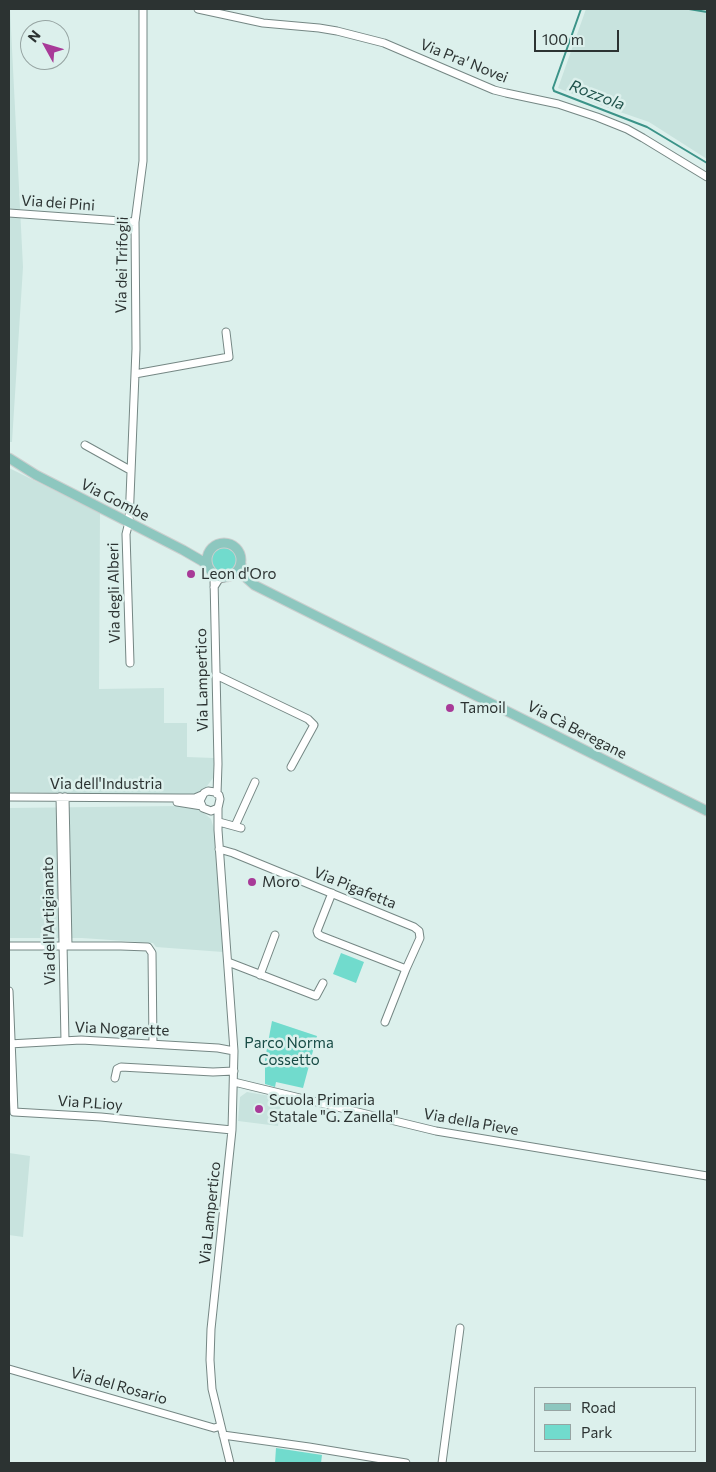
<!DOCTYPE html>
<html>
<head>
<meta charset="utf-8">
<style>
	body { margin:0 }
	#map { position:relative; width:716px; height:1472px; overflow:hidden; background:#dcf0ec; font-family:Commissioner,sans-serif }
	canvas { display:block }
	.frame { position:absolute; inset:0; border:10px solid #2c3332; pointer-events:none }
	.legend { position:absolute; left:534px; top:1387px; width:162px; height:65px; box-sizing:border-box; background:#dcf0ec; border:1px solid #96a4a2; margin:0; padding:6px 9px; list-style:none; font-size:15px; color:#2c3332 }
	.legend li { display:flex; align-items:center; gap:10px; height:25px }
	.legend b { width:25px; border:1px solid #96a4a2 }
	.north { position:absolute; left:20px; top:20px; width:50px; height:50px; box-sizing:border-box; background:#dcf0ec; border:1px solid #96a4a2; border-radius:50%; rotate:309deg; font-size:14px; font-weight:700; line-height:20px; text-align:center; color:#2c3332 }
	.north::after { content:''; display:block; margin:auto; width:18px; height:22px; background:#a83a98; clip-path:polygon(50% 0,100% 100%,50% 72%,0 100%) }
	.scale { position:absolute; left:534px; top:30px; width:85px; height:22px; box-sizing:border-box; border:2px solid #2c3332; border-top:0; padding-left:6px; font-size:15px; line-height:18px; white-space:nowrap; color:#2c3332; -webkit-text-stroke:4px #dcf0ec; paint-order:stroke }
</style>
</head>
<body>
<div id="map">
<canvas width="716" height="1472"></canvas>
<div class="frame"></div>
<ul class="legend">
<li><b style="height:6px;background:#8dc7bf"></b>Road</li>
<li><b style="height:14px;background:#71dbcd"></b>Park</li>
</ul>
<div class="north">N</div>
<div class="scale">100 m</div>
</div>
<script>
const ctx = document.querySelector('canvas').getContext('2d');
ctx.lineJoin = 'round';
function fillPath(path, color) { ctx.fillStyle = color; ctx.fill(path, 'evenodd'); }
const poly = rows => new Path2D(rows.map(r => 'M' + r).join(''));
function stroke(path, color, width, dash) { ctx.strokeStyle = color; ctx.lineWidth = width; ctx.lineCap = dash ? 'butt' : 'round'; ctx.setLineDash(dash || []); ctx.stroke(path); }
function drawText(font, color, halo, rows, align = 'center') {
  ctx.font = font + ' Commissioner,sans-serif'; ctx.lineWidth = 5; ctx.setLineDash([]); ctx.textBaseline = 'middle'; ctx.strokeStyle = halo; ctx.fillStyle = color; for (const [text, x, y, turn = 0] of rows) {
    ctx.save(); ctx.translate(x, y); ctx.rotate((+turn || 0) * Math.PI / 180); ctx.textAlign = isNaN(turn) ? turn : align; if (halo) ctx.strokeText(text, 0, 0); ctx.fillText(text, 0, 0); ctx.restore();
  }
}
const built = poly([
	[9,9,10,9,23,267,12,442,9,442],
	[586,9,707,9,707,159,649,122,597,104,558,88],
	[9,468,100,513,99,689,164,688,164,723,187,723,187,757,214,758,213,778,207,786,202,791,195,794,179,795,9,792],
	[178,806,198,808,211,819,215,832,223,952,156,947,153,943,82,938,9,938,9,808],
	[247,1092,282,1098,278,1126,238,1121,240,1097],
	[9,1153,30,1156,23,1237,9,1235]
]);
const green = poly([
	'211 560a13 13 0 1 1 26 0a13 13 0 1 1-26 0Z',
	[341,953,364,962,356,983,333,974],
	[272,1021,317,1036,303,1088,276,1082,275,1087,265,1084,265,1059],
	[276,1448,322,1455,321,1463,275,1463]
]);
const stream = poly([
	[581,9,553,88,554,91,647,127,707,163],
	[689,9,707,12]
]);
const minor = poly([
	[198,9,263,23,319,28,337,31,384,43,494,90,506,93,558,104,597,117,627,129,643,138,707,177],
	[9,213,135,222],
	[135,374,229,357,226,332],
	[85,445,130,470],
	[212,572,214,579,218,764,217,794],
	[214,587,219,579,224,578],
	[130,663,126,534,129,522,136,349,135,222,143,161,143,9],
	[216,675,308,719,314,725,291,767],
	[9,797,180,798,195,798,202,795],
	[60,797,65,1041],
	[65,797,68,946],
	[177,802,202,806],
	[218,808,211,811,203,808,200,801,204,793,208,791,215,792,219,795,220,799,218,808,218,830,234,1051,232,1130,211,1329,210,1360,212,1389,230,1463],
	[219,822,241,828],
	[235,826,255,782],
	[219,849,233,853,414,927,419,931,420,938,406,969,385,1022],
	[332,893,317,931,318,934,321,936,406,969],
	[9,946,121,946,148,947,152,953,153,1044],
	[228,962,316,996,323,983],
	[260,975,275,935],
	[9,991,14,1112,101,1117,232,1130],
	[9,1044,81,1040,218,1048,234,1051],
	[115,1078,117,1069,121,1067,213,1072,234,1071],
	[234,1082,436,1131,707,1176],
	[9,1369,214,1428,221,1426],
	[223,1435,309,1447,406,1463],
	[442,1463,460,1328]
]);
const major = poly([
	[9,458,36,475,183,550,202,561,208,566],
	'207 560a17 17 0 1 1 34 0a17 17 0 1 1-34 0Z',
	[241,564,242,571,245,577,254,585,707,811]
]);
const markers = [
	[191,574,5,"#a83a98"],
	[450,708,5,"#a83a98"],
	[252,882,5,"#a83a98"],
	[259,1109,5,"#a83a98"]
];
const streetNames = [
	["Via Pra' Novei",464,61,22],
	["Via dei Pini",58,203,4],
	["Via dei Trifogli",122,265,-89],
	["Via Gombe",115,500,27],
	["Via degli Alberi",114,593,-91],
	["Via Lampertico",202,680,-91],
	["Via Cà Beregane",577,730,27],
	["Via dell'Industria",106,784],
	["Via Pigafetta",355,888,22],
	["Via dell'Artigianato",49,921,-91],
	["Via Nogarette",122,1029,2],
	["Via P.Lioy",90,1103,4],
	["Via della Pieve",471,1122,10],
	["Via Lampertico",210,1213,-84],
	["Via del Rosario",119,1386,16]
];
const poiNames = [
	["Leon d'Oro",201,574],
	["Tamoil",460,708],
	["Moro",262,882],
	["Scuola Primaria",269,1100],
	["Statale \"G. Zanella\"",269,1117]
];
const parkNames = [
	["Parco Norma",289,1043],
	["Cossetto",289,1060]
];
const waterNames = [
	["Rozzola",597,95,21]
];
fillPath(built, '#c8e3de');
fillPath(green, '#71dbcd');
stroke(stream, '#3b9388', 2);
stroke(minor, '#758784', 9);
stroke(major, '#cccece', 11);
stroke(minor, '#fff', 7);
stroke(major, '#8dc7bf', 9);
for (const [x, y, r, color] of markers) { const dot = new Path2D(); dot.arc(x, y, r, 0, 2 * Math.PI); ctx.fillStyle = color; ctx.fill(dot); stroke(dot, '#dcf0ec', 2); }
drawText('15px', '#2c3332', '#dcf0ec', streetNames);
drawText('15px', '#2c3332', '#dcf0ec', poiNames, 'left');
drawText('15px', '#164a44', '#dcf0ec', parkNames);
drawText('italic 16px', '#1e514a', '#dcf0ec', waterNames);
</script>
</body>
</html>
